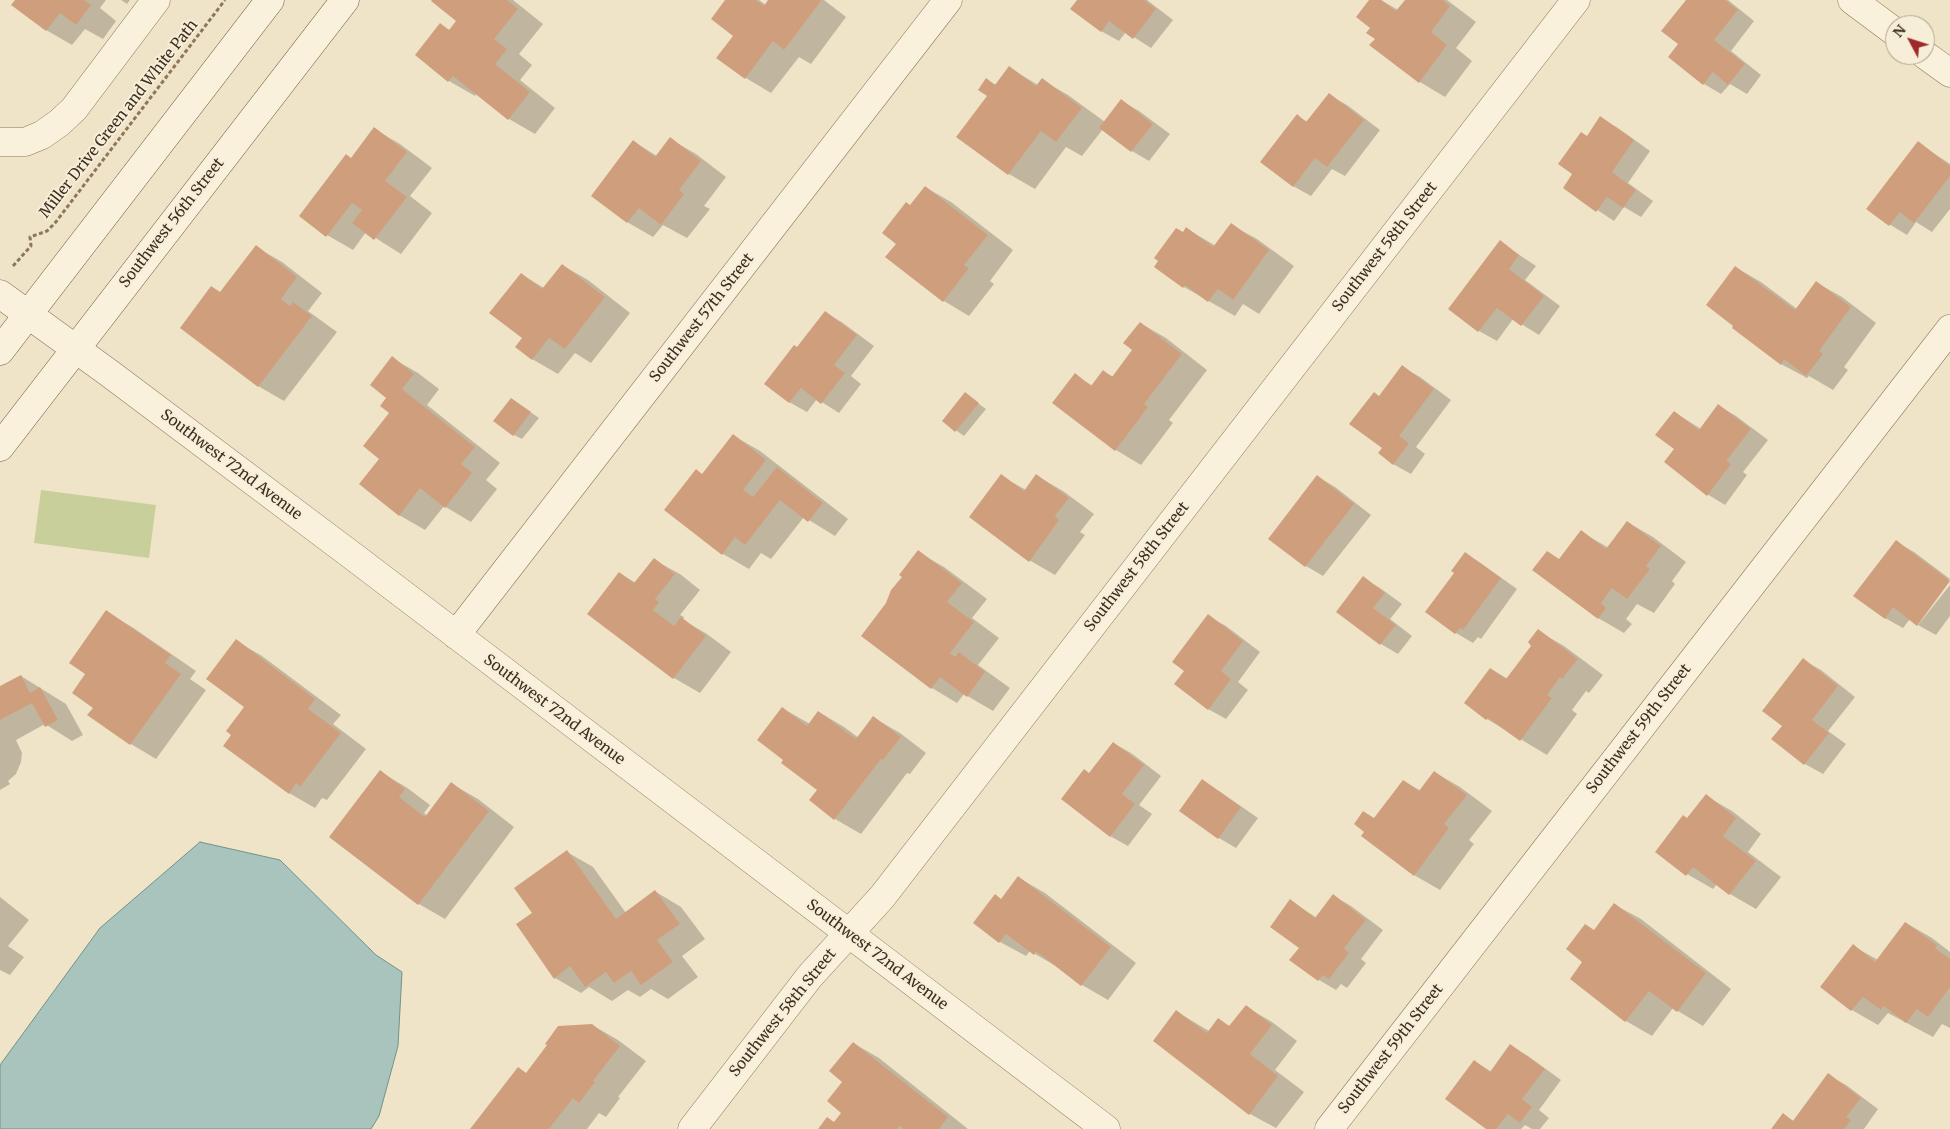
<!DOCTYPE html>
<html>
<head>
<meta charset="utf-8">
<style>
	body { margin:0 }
	#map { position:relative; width:1950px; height:1129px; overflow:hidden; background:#f0e4c8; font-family:Merriweather,serif }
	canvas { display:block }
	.north { position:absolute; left:1885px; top:15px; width:50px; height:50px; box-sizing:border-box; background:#f7eed8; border:1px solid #ada18e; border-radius:50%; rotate:310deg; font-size:14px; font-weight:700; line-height:20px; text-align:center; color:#3d2e20 }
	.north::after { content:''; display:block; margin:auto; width:18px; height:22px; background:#9e2a2b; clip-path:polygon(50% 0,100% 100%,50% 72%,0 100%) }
</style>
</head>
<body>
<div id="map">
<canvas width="1950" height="1129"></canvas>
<div class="north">N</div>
</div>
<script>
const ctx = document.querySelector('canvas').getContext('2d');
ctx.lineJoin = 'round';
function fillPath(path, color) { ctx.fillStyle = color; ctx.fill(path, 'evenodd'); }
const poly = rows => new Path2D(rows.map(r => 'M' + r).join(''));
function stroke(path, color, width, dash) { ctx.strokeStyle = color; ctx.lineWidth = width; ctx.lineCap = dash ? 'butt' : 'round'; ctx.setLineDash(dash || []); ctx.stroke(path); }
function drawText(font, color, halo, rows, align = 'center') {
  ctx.font = font + ' Merriweather,serif'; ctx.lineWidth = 4; ctx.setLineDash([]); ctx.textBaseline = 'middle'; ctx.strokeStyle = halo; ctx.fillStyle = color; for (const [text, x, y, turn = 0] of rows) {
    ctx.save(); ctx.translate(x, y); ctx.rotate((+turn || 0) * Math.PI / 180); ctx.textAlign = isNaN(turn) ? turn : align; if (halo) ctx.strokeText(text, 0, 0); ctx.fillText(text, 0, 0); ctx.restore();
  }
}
const green = poly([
	[41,490,156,505,149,558,34,543]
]);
const water = poly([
	[200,842,280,860,376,955,402,972,398,1046,379,1116,371,1129,0,1129,0,1065,100,928,200,842]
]);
const shadow = poly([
	[17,0,106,0,100,8,116,21,103,39,85,29,72,45,46,30],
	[121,0,130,0,127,4],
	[434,0,513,0,543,24,519,54,532,65,520,80,555,108,535,134,509,119,477,93,475,96,449,81,441,25,451,31,458,21],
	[726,0,759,0,766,5,770,0,824,0,846,17,811,64,799,57,771,93,746,78,718,58,735,35],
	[1078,0,1147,0,1173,20,1151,48,1126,32,1119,41,1101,31],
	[1371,0,1381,0,1398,10,1406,0,1447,0,1476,22,1456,48,1472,61,1445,97,1420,82,1376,39],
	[1688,0,1728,0,1754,21,1731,51,1761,75,1747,94,1730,84,1721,94,1704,84,1669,57,1680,44],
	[1010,68,1038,85,1042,80,1068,95,1105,122,1122,101,1139,111,1170,134,1149,161,1132,151,1103,129,1082,156,1066,147,1035,189,1009,174,958,137,989,96,987,80,996,85],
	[1329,95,1347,105,1380,130,1345,176,1332,169,1311,196,1293,186,1297,116,1308,122],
	[1601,118,1618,128,1650,151,1628,183,1653,201,1641,217,1624,207,1614,221,1564,188,1574,174,1588,137],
	[374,129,400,144,432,168,410,196,432,213,401,254,366,232,353,250,327,235,352,159],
	[670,139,696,154,726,177,704,206,710,209,687,238,663,225,653,237,627,222,634,142,657,156],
	[1918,143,1950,164,1950,209,1932,232,1916,222,1907,235,1889,224],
	[925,187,951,202,1013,250,990,281,994,284,969,316,944,301,886,257,897,243,910,206],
	[1231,225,1257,239,1294,266,1259,314,1243,304,1235,316,1184,287,1156,267,1187,229,1216,246],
	[1500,242,1536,266,1525,280,1560,306,1539,335,1513,319,1497,341,1479,331,1450,309],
	[256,247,282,262,322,293,308,311,337,332,284,401,258,386,221,293],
	[562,265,588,280,630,313,591,363,575,353,558,374,532,359,523,338,521,274,544,288],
	[1735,267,1761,282,1797,309,1817,283,1842,297,1876,323,1844,367,1848,370,1833,390,1809,376,1807,378,1781,364],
	[825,312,843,323,874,346,851,376,861,384,839,413,817,399,807,412,789,402,798,349],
	[1140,323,1166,338,1207,370,1169,420,1173,423,1141,465,1116,450,1075,375,1093,386,1104,372,1114,377,1134,350],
	[392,358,418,373,439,389,427,405,500,463,486,480,497,489,471,522,444,506,425,530,399,515,381,459,390,413,388,397],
	[1402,367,1420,377,1451,400,1416,447,1425,454,1411,474,1393,464,1383,447,1380,397],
	[965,394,986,409,964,436,943,421],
	[512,399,539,418,522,439,514,435],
	[1719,406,1736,416,1768,440,1743,472,1747,475,1725,505,1707,494,1675,449,1674,412,1701,429],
	[734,436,760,451,848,519,835,536,804,517,771,559,761,553,749,569,723,554,696,471,703,475],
	[1001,476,1026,490,1037,476,1063,491,1094,514,1080,532,1085,535,1055,575,1029,560],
	[1318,477,1335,487,1371,515,1323,576,1306,566,1270,539],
	[1627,522,1653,537,1686,562,1672,581,1675,584,1654,613,1637,604,1626,619,1632,624,1624,633,1598,618,1547,552,1560,560,1581,532,1609,548],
	[1896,542,1914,552,1950,579,1917,624,1910,619,1903,628,1885,618],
	[918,552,944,567,987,599,972,618,999,638,978,665,1010,688,993,711,964,694,957,703,932,688,888,604],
	[1465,554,1482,564,1517,589,1481,639,1478,637,1473,643,1456,633,1456,573],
	[654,560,680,574,700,590,680,615,684,617,683,620,707,634,731,652,700,693,674,678,589,614,619,573,636,583],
	[1363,578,1380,588,1402,604,1390,619,1412,636,1398,654,1381,644,1337,611],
	[1950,585,1950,616,1936,635,1918,625],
	[106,612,132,627,196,671,190,679,206,690,156,759,131,744,95,707,87,674],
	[1208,616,1226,626,1260,652,1238,682,1248,690,1226,719,1208,709,1185,671],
	[1538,631,1564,646,1603,675,1589,693,1586,691,1572,710,1577,714,1547,755,1487,719,1491,669,1508,679,1533,645],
	[236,641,262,656,341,715,333,724,366,749,327,800,322,798,315,808,289,793,246,707],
	[1803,660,1821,670,1855,697,1828,731,1846,744,1823,774,1805,764,1773,739,1783,726],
	[21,676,66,704,83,735,72,741,45,724,16,740,22,753,21,762,16,774,8,781,10,784,0,790,0,687],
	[782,708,810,724,819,712,844,727,859,738,874,718,900,733,926,753,910,774,907,773,861,834,835,819,810,800,818,790,785,760],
	[1113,743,1131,753,1161,776,1139,805,1152,814,1128,846,1110,836,1090,774],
	[380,772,406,787,430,805,424,813,428,816,452,784,478,799,514,827,445,919,419,904,331,837],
	[1434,772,1460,787,1492,811,1469,840,1474,844,1440,890,1414,875,1365,832,1404,781,1421,791],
	[1202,781,1219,791,1258,818,1236,848,1219,838,1180,810],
	[1706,796,1732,811,1761,834,1748,852,1781,877,1756,909,1730,894,1717,884,1713,889,1687,874,1688,819],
	[567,852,593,867,626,913,656,892,681,907,705,939,682,956,698,977,668,999,651,989,640,997,628,990,612,1001,589,987,581,993,555,978,533,913],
	[1019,878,1045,893,1136,963,1108,1000,1082,985,1061,969,1030,951,1026,956,1000,942,1002,900],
	[1334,896,1351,906,1383,930,1361,959,1366,963,1347,988,1341,984,1336,990,1319,980,1291,960,1300,948,1291,901,1317,918],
	[0,897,29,920,8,946,24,957,10,975,0,970],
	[1615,905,1641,919,1731,989,1703,1026,1673,1008,1652,1036,1626,1021,1571,979,1584,962,1595,931],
	[1906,923,1932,938,1950,952,1950,1028,1942,1024,1933,1037,1888,1013,1878,1025,1852,1010,1822,987,1853,946,1878,960],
	[1246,1007,1272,1022,1297,1041,1275,1070,1304,1092,1276,1128,1250,1114,1177,1012,1209,1031,1218,1019,1231,1027],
	[592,1025,618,1040,646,1061,618,1097,620,1098,606,1117,599,1113,587,1129,471,1129,518,1068,527,1074,549,1045],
	[853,1043,879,1058,968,1129,819,1129,835,1123,843,1112,844,1082],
	[1511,1046,1528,1056,1561,1080,1539,1110,1549,1118,1540,1129,1532,1129,1525,1125,1521,1129,1489,1129,1474,1061,1492,1072],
	[1828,1075,1846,1085,1878,1109,1864,1129,1772,1129,1783,1115,1794,1121]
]);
const building = poly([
	[15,0,84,0,91,5,76,25,60,13,46,31,11,5],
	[432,0,507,0,518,9,494,39,507,49,495,64,530,92,508,120,453,76,448,82,415,55,440,23,449,30,456,21,431,1],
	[725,0,756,0,764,6,768,0,819,0,821,1,784,50,773,41,745,79,716,58,733,36,711,19],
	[1077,0,1144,0,1156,9,1133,39,1109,21,1101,32,1070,9],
	[1369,0,1381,0,1396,11,1405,0,1443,0,1450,6,1431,32,1447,45,1419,83,1369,45,1375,39,1366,33,1370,28,1356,17],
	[1686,0,1725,0,1738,10,1714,40,1745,64,1728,85,1713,72,1703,85,1668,57,1678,44,1661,31],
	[1009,66,1036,86,1042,78,1082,108,1056,142,1041,131,1008,175,956,137,987,96,978,90,986,78,995,85],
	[1329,93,1364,120,1327,167,1315,158,1293,187,1260,162,1297,114,1306,122],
	[1121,99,1153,124,1131,152,1099,128],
	[1600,116,1634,140,1612,172,1636,190,1623,208,1607,197,1596,212,1563,188,1572,174,1558,164,1581,132,1587,136],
	[374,127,407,152,385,181,407,197,374,240,352,223,362,210,352,203,326,237,299,216,346,154,351,158],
	[670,137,701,161,679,190,684,194,661,225,639,208,627,223,591,196,633,140,655,157],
	[1918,141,1950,166,1950,176,1914,223,1900,212,1889,226,1866,209],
	[925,186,988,235,964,265,969,268,943,302,885,257,896,244,882,233,906,202,910,205],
	[1231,223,1269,250,1233,300,1218,289,1208,302,1185,285,1183,288,1154,267,1158,261,1154,258,1176,228,1183,232,1186,227,1213,247],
	[1500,240,1519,255,1509,269,1544,296,1521,326,1497,308,1478,332,1448,309],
	[256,245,297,277,281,299,290,306,293,302,312,316,258,387,180,328,211,286,220,292],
	[562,264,605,297,565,349,549,338,532,360,515,347,522,338,489,313,521,273,542,289],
	[1735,266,1795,310,1816,281,1851,307,1819,351,1823,354,1806,376,1784,359,1781,365,1732,328,1733,326,1706,305],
	[825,311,857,335,834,365,845,373,821,404,801,388,789,403,764,384,794,345,797,347],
	[1140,322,1182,354,1144,404,1148,407,1115,451,1052,403,1075,373,1091,386,1103,370,1112,377,1132,350,1123,343],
	[392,356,414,374,402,389,475,447,461,464,472,473,445,508,420,488,399,516,359,484,379,459,363,446,389,413,380,406,386,398,370,385],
	[1402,365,1434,389,1399,436,1409,443,1393,465,1378,453,1382,448,1349,424,1374,392,1379,396],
	[965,392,979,403,955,432,942,421],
	[511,398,531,412,513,436,493,421],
	[1718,404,1751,429,1726,461,1731,464,1707,496,1664,462,1674,449,1655,435,1674,411,1699,430],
	[733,434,766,460,743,490,753,497,777,467,823,503,808,522,780,500,745,545,735,537,722,555,664,510,696,469,702,474],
	[1001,474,1024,491,1036,474,1069,498,1055,516,1059,520,1029,562,969,517],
	[1317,475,1354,504,1305,567,1268,539],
	[1627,521,1661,546,1646,566,1650,569,1627,599,1612,588,1601,603,1606,608,1598,619,1532,570,1547,551,1559,559,1581,530,1606,549],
	[1896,540,1950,581,1917,626,1893,607,1885,619,1853,596],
	[918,550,962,583,947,602,974,622,950,653,955,657,959,652,985,672,967,697,940,677,931,689,861,636,886,603,891,590,902,577,899,575],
	[1465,552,1501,578,1463,630,1460,628,1455,634,1425,612,1454,573,1451,571],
	[654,558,675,574,655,599,659,602,653,610,674,626,681,617,706,636,673,679,587,614,619,572,634,583],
	[1363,576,1385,593,1373,608,1396,625,1380,645,1336,612],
	[106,610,171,655,165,663,181,674,130,745,87,715,93,708,72,693,85,674,69,663],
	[1208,614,1243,641,1221,671,1231,679,1208,710,1174,684,1184,671,1172,662],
	[1538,629,1578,659,1562,679,1560,677,1547,695,1552,698,1520,741,1488,718,1486,720,1464,703,1490,668,1506,679,1531,646,1528,642],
	[236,639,315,699,308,709,341,733,300,787,296,783,289,794,223,746,231,735,226,731,244,707,206,679],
	[1803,658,1838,686,1812,720,1829,733,1804,765,1771,739,1782,726,1762,711],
	[21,675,30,693,40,687,58,720,45,727,32,703,0,720,0,686],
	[782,707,807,726,818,711,856,739,873,716,901,737,883,760,881,759,834,820,809,800,817,790,781,763,783,760,757,740],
	[1113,742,1144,765,1122,794,1135,804,1110,837,1061,799,1084,769,1089,773],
	[380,770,405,789,399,797,425,817,451,782,489,811,418,905,329,837],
	[1434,771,1467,795,1444,824,1449,828,1414,876,1361,836,1364,832,1354,824,1363,811,1374,818,1403,780,1419,791],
	[1202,779,1241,807,1218,839,1179,811],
	[1706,794,1736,818,1723,836,1756,861,1729,895,1693,867,1686,876,1655,852,1683,815,1687,818],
	[567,850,616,919,655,890,680,924,657,940,673,962,641,985,631,971,614,983,606,972,585,987,570,966,554,979,516,924,532,913,514,888],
	[1018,876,1111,947,1081,986,1036,951,1034,955,1006,934,999,943,973,923,995,894,1001,899],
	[1333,894,1366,920,1344,948,1349,953,1329,979,1323,975,1318,981,1289,960,1299,948,1270,927,1290,899,1315,918],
	[1614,903,1706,973,1677,1012,1649,991,1625,1022,1570,979,1582,962,1566,949,1585,924,1594,930],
	[1905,922,1937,945,1935,948,1950,959,1950,987,1928,1017,1917,1009,1906,1023,1884,1006,1881,1010,1863,997,1851,1011,1820,987,1853,944,1875,962],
	[1246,1005,1272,1025,1250,1054,1278,1076,1249,1115,1153,1041,1176,1010,1207,1033,1218,1018,1229,1026],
	[592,1024,620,1046,593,1081,595,1082,579,1103,573,1098,549,1129,470,1129,518,1067,526,1073,547,1045,545,1044,558,1026],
	[853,1042,948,1117,939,1129,904,1129,900,1126,897,1129,818,1129,827,1117,834,1122,841,1113,827,1101,842,1082,829,1071],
	[1510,1044,1545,1069,1522,1099,1532,1107,1520,1123,1508,1114,1496,1129,1486,1129,1445,1099,1474,1060,1490,1072],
	[1828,1073,1861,1098,1846,1117,1851,1120,1844,1129,1771,1129,1783,1113,1793,1121]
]);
const path = poly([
	[13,266,31,246,30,237,47,231,55,223,225,0]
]);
const minor = poly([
	[1852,0,1895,32],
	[1925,55,1950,73],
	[0,142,25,142,42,135,59,123,74,109,156,0],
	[456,635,948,0],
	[692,1129,810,976,882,897,1576,0],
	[1329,1129,1950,329]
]);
const tertiary = poly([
	[0,294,109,373,354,557,1106,1129]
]);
const secondary = poly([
	[0,351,270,0],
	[0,447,345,0]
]);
const streetNames = [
	["Miller Drive Green and White Path",119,119,-52],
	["Southwest 56th Street",172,223,-52],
	["Southwest 58th Street",1385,247,-52],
	["Southwest 57th Street",702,318,-52],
	["Southwest 72nd Avenue",231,465,37],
	["Southwest 58th Street",1137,567,-52],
	["Southwest 72nd Avenue",554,710,37],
	["Southwest 59th Street",1639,729,-52],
	["Southwest 72nd Avenue",877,955,37],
	["Southwest 58th Street",783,1013,-51],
	["Southwest 59th Street",1391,1049,-52]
];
fillPath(green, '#c9cf9b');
fillPath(water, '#a9c4bc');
stroke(water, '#6f938a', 1);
fillPath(shadow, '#0003');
fillPath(building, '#cf9f7d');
stroke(minor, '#8d765c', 29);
stroke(tertiary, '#8d765c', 29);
stroke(secondary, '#6f573f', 29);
stroke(path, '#8d765c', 3, [4, 2.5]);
stroke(minor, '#faf1dc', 28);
stroke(tertiary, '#faf1dc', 28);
stroke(secondary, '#faf1dc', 28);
drawText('15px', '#3d2e20', '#f7eed8', streetNames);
</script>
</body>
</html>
